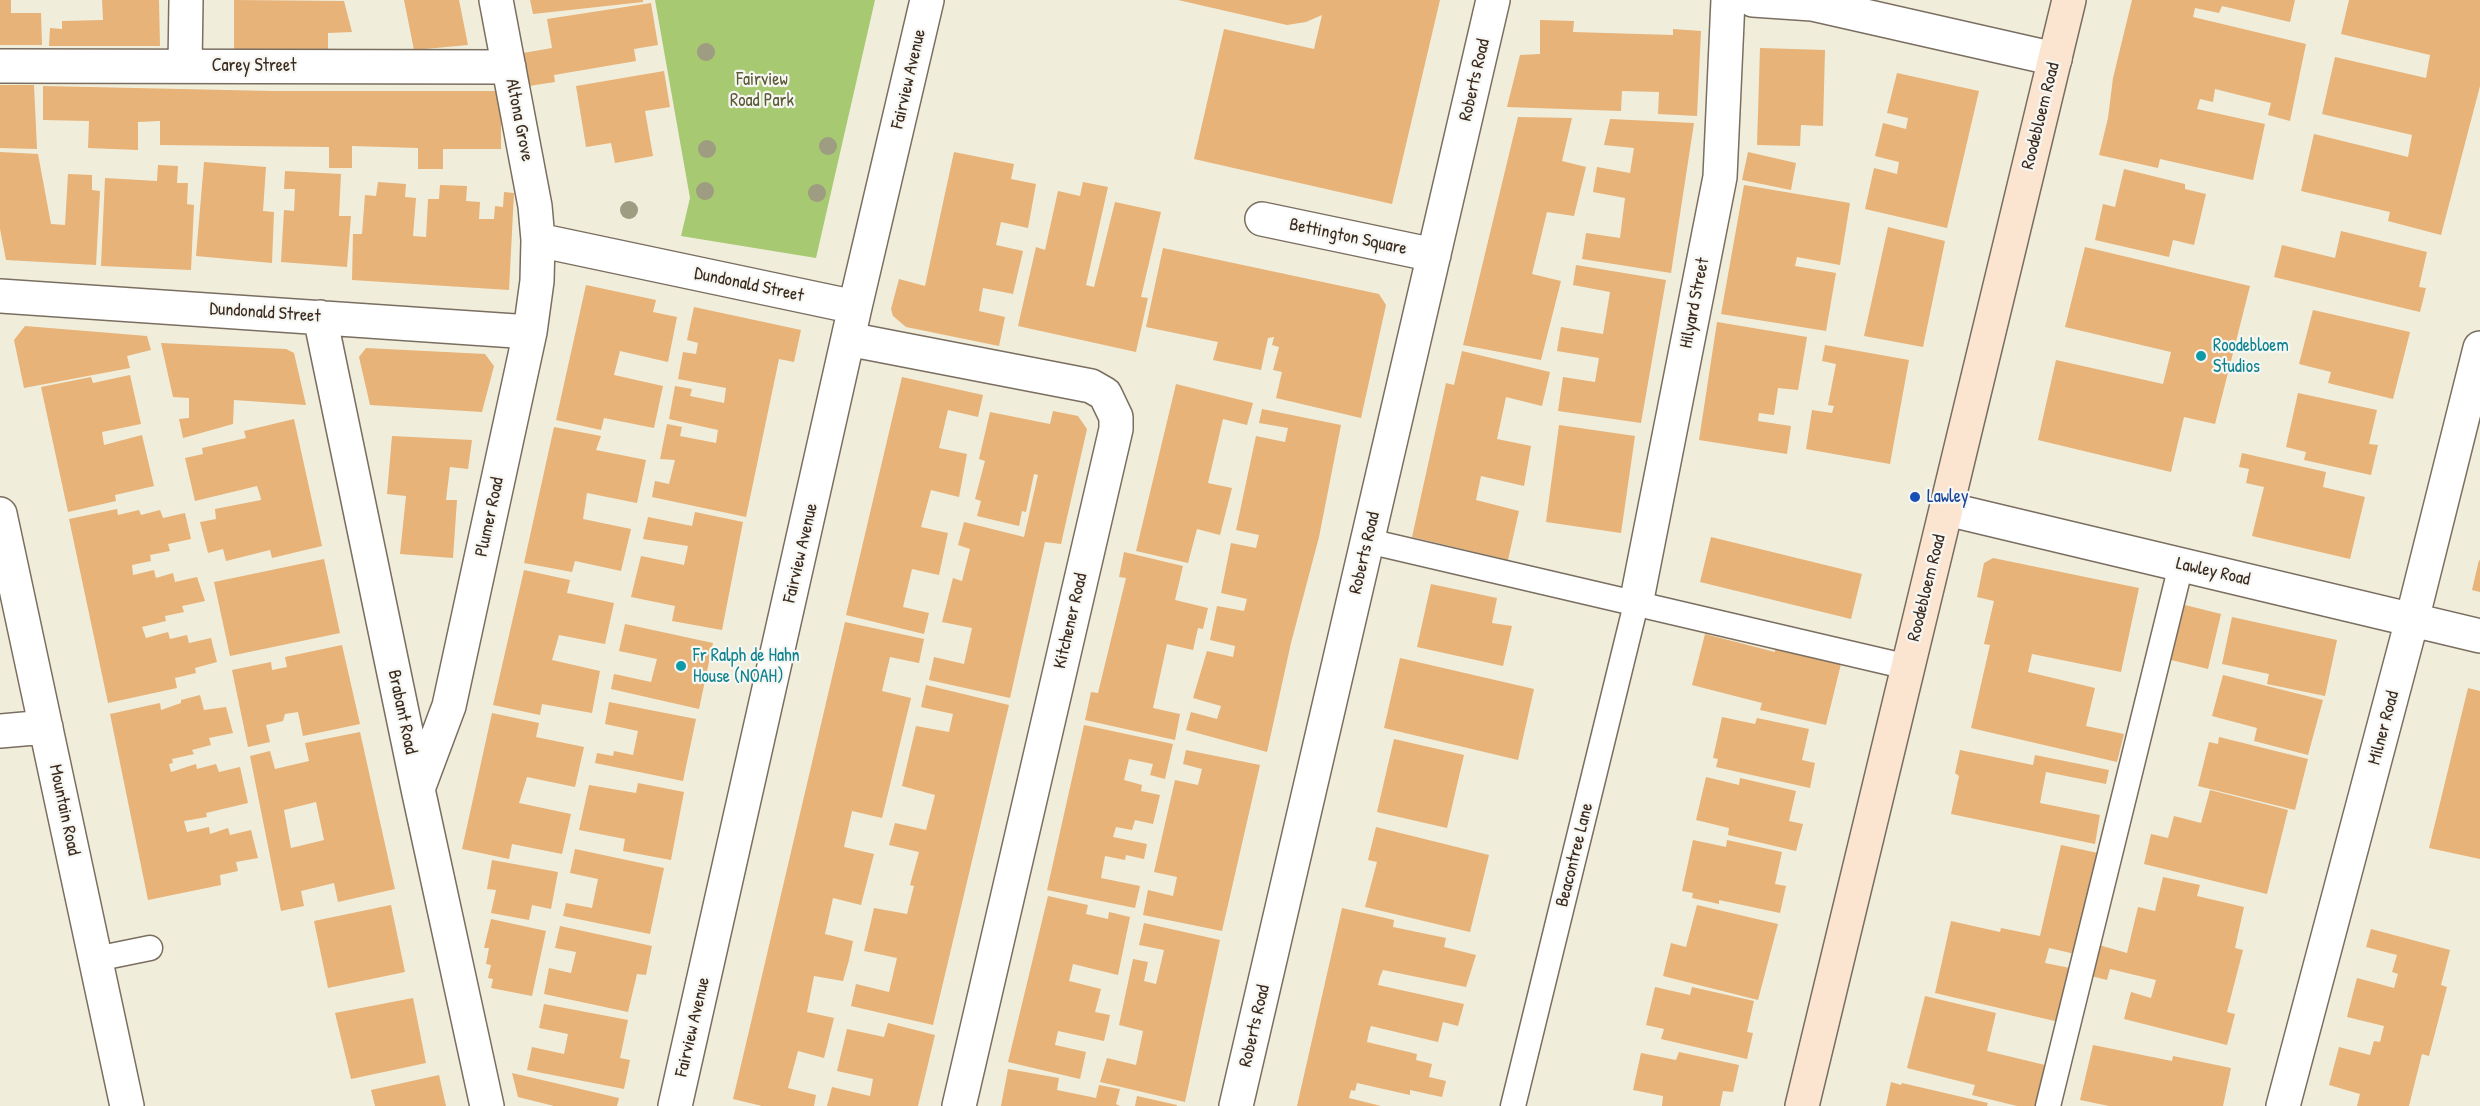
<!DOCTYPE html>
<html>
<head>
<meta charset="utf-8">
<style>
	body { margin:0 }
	canvas { display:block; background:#f0eddb }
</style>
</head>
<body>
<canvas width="2480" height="1106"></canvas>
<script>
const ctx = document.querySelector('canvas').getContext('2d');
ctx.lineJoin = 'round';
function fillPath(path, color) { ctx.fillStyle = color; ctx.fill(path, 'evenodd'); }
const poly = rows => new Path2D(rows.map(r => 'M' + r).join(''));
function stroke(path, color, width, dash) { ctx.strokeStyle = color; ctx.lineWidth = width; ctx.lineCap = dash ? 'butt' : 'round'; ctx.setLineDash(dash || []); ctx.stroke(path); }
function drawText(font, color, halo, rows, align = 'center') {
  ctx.font = font + ' "Patrick Hand",sans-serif'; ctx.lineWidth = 4.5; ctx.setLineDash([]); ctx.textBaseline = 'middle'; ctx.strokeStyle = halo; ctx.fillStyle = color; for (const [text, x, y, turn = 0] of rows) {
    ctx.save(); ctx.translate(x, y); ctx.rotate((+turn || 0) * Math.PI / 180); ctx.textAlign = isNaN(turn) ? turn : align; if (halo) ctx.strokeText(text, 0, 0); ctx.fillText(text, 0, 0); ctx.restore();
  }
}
const green = poly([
	[655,0,875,0,816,258,681,236,690,198]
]);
const building = poly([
	[0,0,11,0,11,13,41,13,42,45,0,45],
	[102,0,159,0,160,46,49,46,50,28,62,29,62,21,103,20],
	[234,0,344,1,352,32,328,33,328,50,234,49],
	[404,0,459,0,468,45,414,50],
	[530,0,643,0,643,2,533,14],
	[1178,0,1440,0,1392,204,1194,159,1224,29,1314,49,1322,15,1306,22,1287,25],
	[2132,0,2295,0,2290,22,2222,6,2219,13,2195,8,2193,17,2306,44,2290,121,2268,115,2271,103,2215,89,2213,102,2200,99,2197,109,2265,124,2253,180,2160,159,2158,168,2099,155,2108,118,2113,78],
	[2349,0,2480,0,2480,86,2441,235,2388,221,2390,212,2301,191,2314,134,2408,157,2412,135,2322,114,2335,57,2426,78,2430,55,2341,34],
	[651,3,658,45,634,49,636,61,554,75,555,82,529,86,523,53,552,48,547,19],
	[1540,20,1574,21,1573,32,1673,35,1673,29,1701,31,1697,116,1658,114,1659,92,1622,91,1621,111,1507,107,1520,55,1540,54],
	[1760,48,1825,50,1823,126,1801,125,1800,146,1757,145],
	[664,71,670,107,645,111,653,156,615,163,611,143,586,147,576,86],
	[1897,73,1979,91,1947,228,1865,209,1874,168,1897,174,1899,162,1875,156,1883,123,1906,129,1908,118,1887,113],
	[0,85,34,85,37,149,0,148],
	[43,86,273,91,501,91,501,149,443,149,443,169,418,169,418,148,352,146,352,168,329,168,329,147,160,145,160,121,138,122,138,150,88,148,89,121,43,120],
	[1518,117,1572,118,1562,161,1586,167,1574,216,1547,212,1532,274,1561,281,1541,360,1463,345],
	[1610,119,1694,123,1671,273,1582,259,1586,233,1620,238,1625,198,1593,192,1597,167,1630,173,1634,148,1604,145],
	[0,152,38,154,51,224,65,225,68,174,92,175,92,190,100,191,96,265,6,260,0,229],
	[954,152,1014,164,1011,179,1036,184,1028,228,1001,222,996,245,1023,251,1013,294,983,288,979,311,1005,317,999,346,906,327,893,316,891,309,899,279,925,286],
	[1748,152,1796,163,1791,190,1742,180],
	[204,162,266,167,263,211,274,212,272,263,196,256],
	[158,165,178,166,177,183,188,183,187,204,194,205,191,270,101,266,105,178,157,181],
	[2124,169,2185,184,2185,189,2206,194,2194,245,2173,240,2169,257,2095,240,2103,204,2115,207],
	[285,171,341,174,339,216,351,216,347,267,281,262,284,210,294,211,295,189,284,189],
	[378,182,406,184,405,197,416,198,413,236,426,237,428,199,439,199,440,185,467,186,466,201,480,202,479,219,494,219,495,206,503,207,504,192,514,193,509,290,352,280,353,234,362,234,365,195,376,196],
	[1083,182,1108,187,1086,285,1094,287,1115,202,1161,212,1141,297,1148,298,1136,352,1018,326,1036,247,1045,250,1058,191,1080,196],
	[1744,185,1850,203,1840,265,1797,257,1795,266,1836,273,1826,331,1721,314],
	[1888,227,1945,241,1923,347,1864,336],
	[2341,231,2427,252,2419,287,2426,288,2420,312,2274,277,2282,245,2335,258],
	[2085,247,2250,286,2215,424,2184,417,2171,472,2038,440,2056,360,2163,384,2171,352,2065,327],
	[1163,248,1379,294,1386,305,1361,418,1276,398,1282,372,1273,370,1279,347,1272,345,1274,337,1268,338,1261,370,1213,360,1218,342,1146,327],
	[1576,265,1666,280,1641,423,1558,411,1563,377,1595,382,1599,358,1557,351,1561,327,1603,334,1610,292,1573,285],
	[586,285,656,300,653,312,677,317,668,362,620,351,614,375,663,386,654,428,604,418,601,430,556,420],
	[694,307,801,330,794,362,779,359,746,517,652,497,655,481,669,484,675,460,660,459,667,424,682,427,680,436,716,443,718,430,669,419,675,386,692,389,690,396,724,403,726,388,678,379,683,352,696,354,698,343,687,340],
	[2313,310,2410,332,2393,399,2328,383,2331,372,2299,364],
	[1717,322,1807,337,1798,390,1778,388,1774,415,1759,413,1758,421,1791,426,1787,454,1699,440],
	[25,326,147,336,151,350,127,356,130,368,24,388,14,340],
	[161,343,286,349,294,353,306,405,234,400,233,424,183,438,179,419,189,418,189,398,173,397],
	[1825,345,1909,360,1890,464,1806,449,1812,410,1832,413,1834,406,1828,405,1836,364,1822,361],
	[366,348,485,354,494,366,482,412,370,405,359,357],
	[1462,351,1550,372,1542,406,1506,397,1497,439,1531,446,1524,486,1481,476,1476,500,1519,511,1508,560,1412,537,1446,383,1454,385],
	[130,375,141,424,102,432,104,445,142,435,154,486,115,495,116,501,68,512,41,387,91,377,93,383],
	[902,377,983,395,978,417,948,410,939,448,967,454,959,497,931,490,921,527,948,533,939,575,912,569,903,607,929,613,924,634,846,615],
	[1176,384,1253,403,1247,425,1223,419,1208,483,1232,488,1220,535,1197,529,1188,563,1136,551],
	[2298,393,2377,410,2369,444,2378,445,2371,475,2304,460,2306,452,2286,447],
	[1262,409,1341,425,1319,537,1291,643,1267,752,1186,730,1191,712,1217,719,1221,706,1193,698,1207,651,1233,657,1235,646,1210,640,1217,606,1244,611,1247,599,1221,593,1231,543,1256,548,1259,535,1236,530,1256,436,1285,442,1288,428,1259,423],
	[1053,411,1078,416,1087,429,1061,544,1045,542,1010,698,929,680,934,657,964,664,972,628,942,622,953,578,962,581,970,549,958,545,964,522,1024,537,1038,475,1034,474,1026,512,1022,511,1019,526,977,516,981,501,975,499,985,461,979,459,990,412,1050,424],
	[294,419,322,546,272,558,270,550,226,561,223,549,208,553,200,522,216,519,215,509,261,500,260,495,257,486,195,501,185,458,203,454,202,448,246,438,244,431],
	[1559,425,1635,436,1621,533,1546,522],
	[554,427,601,436,596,450,646,460,637,503,587,493,583,519,631,529,621,571,575,561,572,572,524,563],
	[392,436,472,440,468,469,450,467,446,500,457,500,453,558,400,554,406,496,387,494],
	[2242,453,2326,472,2323,487,2365,497,2350,559,2252,536,2264,487,2246,483,2249,469,2239,467],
	[117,509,118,515,139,510,141,515,160,510,163,518,185,513,191,539,168,544,170,551,150,555,151,561,132,565,133,575,154,570,156,578,173,573,175,582,197,577,205,601,182,606,184,612,165,616,166,621,142,627,146,638,168,632,170,639,187,635,189,643,211,638,217,662,195,668,196,673,175,678,177,688,108,703,69,519],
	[695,512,743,522,722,630,672,621,675,606,631,597,641,556,684,565,688,546,643,539,648,517,692,526],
	[1711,537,1862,574,1851,619,1700,582],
	[1124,552,1183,566,1175,600,1208,608,1203,629,1198,628,1193,650,1167,644,1153,708,1180,714,1175,740,1085,720,1091,692,1098,693,1126,578,1119,577],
	[1993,558,2139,588,2121,672,2032,654,2028,672,2095,688,2086,726,2124,734,2117,762,1971,728,1990,645,1984,644,1994,601,1977,597,1984,563],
	[324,559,340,633,230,656,214,582],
	[2479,560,2480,561,2480,592,2472,590],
	[524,570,570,580,567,593,614,603,605,644,559,635,552,660,600,671,592,713,542,704,540,715,493,705],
	[1431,584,1497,598,1492,623,1512,626,1503,666,1417,647],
	[2181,604,2221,614,2208,669,2167,659],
	[2232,617,2337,640,2325,696,2267,684,2269,674,2222,664],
	[845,622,924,639,919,663,890,657,882,691,911,698,882,818,852,811,844,847,874,854,861,905,833,898,825,934,853,941,849,960,843,981,814,976,807,1012,834,1018,824,1058,798,1051,788,1088,816,1095,814,1106,762,1106,733,1099],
	[625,624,713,643,699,709,611,689,614,674,651,682,657,659,619,651],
	[1705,634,1775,652,1775,649,1841,664,1826,725,1760,710,1762,703,1692,685],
	[342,645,360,724,303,736,298,712,285,714,283,721,266,725,270,742,248,747,232,670,271,662,272,670,287,667,285,657],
	[1400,658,1534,689,1518,760,1384,728],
	[2223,675,2323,700,2308,755,2254,741,2257,728,2212,716],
	[926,685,1009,705,933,1025,851,1006,856,984,889,992,897,958,864,951,869,930,874,908,907,914,914,886,910,885,919,852,889,845,895,823,926,830,935,795,902,786,916,726,949,732,953,714,921,707],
	[2468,688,2480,691,2480,859,2429,848],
	[200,695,204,710,226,707,233,733,209,738,211,745,192,750,194,754,172,759,173,763,169,764,171,772,196,764,197,769,216,764,219,772,240,767,248,803,206,813,207,817,184,821,187,832,209,827,210,834,228,828,230,835,251,830,258,858,236,862,238,871,220,875,221,885,148,900,110,714,160,703,161,710,181,703,181,700],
	[609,702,696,719,683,781,595,763,597,753,613,756,614,751,633,755,638,731,605,724],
	[492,713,539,723,536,737,584,747,575,787,527,777,519,803,571,814,562,854,512,844,509,859,462,849],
	[1722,717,1755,724,1757,718,1809,729,1802,760,1815,763,1810,788,1716,767,1718,759,1713,758],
	[1084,725,1173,744,1165,779,1150,775,1153,764,1129,759,1124,780,1142,785,1141,791,1160,795,1153,824,1135,820,1132,830,1116,827,1113,837,1147,844,1144,859,1126,855,1125,860,1105,856,1101,878,1140,886,1135,908,1047,890],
	[360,732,395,889,338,902,334,883,301,891,304,906,281,911,250,756,270,751,275,769,309,761,305,743],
	[316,802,324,840,291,848,284,810],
	[2219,737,2308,759,2295,810,2198,786,2209,742,2218,744],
	[1394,739,1464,755,1447,828,1377,812],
	[1186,750,1260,765,1222,931,1143,915,1148,890,1173,896,1177,877,1154,872,1175,780,1198,785,1202,769,1183,764],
	[1960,750,2033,765,2035,755,2109,770,2106,784,2046,772,2040,803,2100,815,2095,844,1951,814,1959,776,1955,773],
	[1706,777,1739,785,1740,778,1796,791,1789,821,1803,824,1796,851,1728,835,1729,828,1696,820],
	[638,783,684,792,671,860,623,851,625,839,579,830,589,785,636,793],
	[2210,790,2288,810,2267,894,2144,864,2151,834,2168,838,2174,816,2201,823],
	[1376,827,1489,855,1470,932,1365,907,1377,862,1368,860],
	[1693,840,1726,847,1727,840,1782,852,1775,884,1786,886,1780,913,1719,900,1719,904,1692,898,1693,893,1682,891],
	[2061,845,2098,853,2075,954,2049,948,2045,963,2070,968,2059,1022,1935,993,1951,921,2000,932,2001,928,2040,936],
	[575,849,664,868,650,934,563,916,566,903,592,908,598,879,570,873],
	[492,860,558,872,551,909,532,905,529,920,491,913,496,890,487,889],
	[2163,877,2200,885,2197,896,2244,907,2235,948,2243,950,2227,1012,2235,1014,2227,1045,2124,1019,2131,992,2151,998,2156,980,2110,969,2107,980,2091,976,2099,945,2127,953,2138,907,2155,911],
	[1048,896,1088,905,1086,914,1108,919,1109,912,1130,917,1118,975,1073,964,1069,981,1101,989,1095,1012,1110,1015,1104,1041,1058,1031,1055,1045,1086,1052,1080,1079,1008,1062],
	[391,905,405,972,328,988,314,921],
	[1697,905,1778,924,1758,1000,1663,976,1671,943,1686,947],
	[1342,908,1394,920,1393,927,1446,938,1444,947,1476,955,1466,987,1383,970,1380,977,1378,985,1464,1004,1458,1026,1443,1022,1438,1042,1371,1026,1369,1032,1367,1042,1417,1054,1416,1060,1432,1064,1429,1077,1446,1081,1442,1097,1410,1090,1410,1095,1357,1083,1355,1091,1351,1090,1349,1098,1381,1106,1297,1106],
	[491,919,546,931,532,996,491,988,493,979,488,978,491,965,486,964,489,948,484,948],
	[1144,923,1220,940,1185,1102,1100,1082,1107,1058,1136,1065,1143,1031,1119,1025,1133,959,1148,962,1144,981,1156,984,1164,950,1139,945],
	[560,926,652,946,646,975,637,974,628,1012,544,994,549,968,571,973,576,952,555,948],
	[2371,929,2450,950,2441,985,2447,987,2429,1056,2422,1054,2409,1106,2357,1106,2360,1094,2329,1085,2339,1047,2370,1055,2374,1041,2380,1042,2384,1026,2347,1017,2357,978,2394,988,2398,974,2392,972,2397,955,2366,947],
	[1655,987,1690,995,1692,987,1754,1001,1747,1032,1753,1033,1747,1059,1661,1039,1664,1029,1646,1025],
	[1925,996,1996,1013,1987,1051,2045,1065,2035,1106,2017,1106,1972,1095,1975,1085,1907,1068],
	[413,998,426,1063,351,1079,335,1013],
	[544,1004,628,1020,620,1058,630,1060,624,1089,527,1070,532,1047,564,1054,568,1034,539,1028],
	[888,1023,935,1035,918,1106,827,1106,832,1087,870,1096,873,1079,837,1071,847,1029,884,1037],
	[2093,1045,2172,1061,2173,1056,2231,1068,2223,1106,2109,1106,2080,1100],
	[1679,1052,1739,1065,1733,1092,1723,1091,1720,1106,1662,1106,1663,1096,1633,1090,1641,1053,1676,1060],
	[1008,1069,1059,1078,1057,1090,1096,1098,1099,1085,1120,1089,1116,1104,1120,1106,1001,1106],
	[512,1073,619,1098,617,1106,554,1106,518,1097],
	[439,1075,446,1106,375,1106,371,1090],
	[1891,1082,1901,1085,1902,1083,1988,1103,1987,1106,1886,1106],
	[1137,1096,1177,1105,1177,1106,1135,1106]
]);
const lane = poly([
	[1368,541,1908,667],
	[96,959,150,948],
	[1513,1106,1636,604],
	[2048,1106,2181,565]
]);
const street = poly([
	[1753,0,1812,4,2055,59],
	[0,66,509,67],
	[185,66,186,0],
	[1262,219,1434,255],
	[538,240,855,307],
	[0,296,530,332],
	[320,317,418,789,487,1106],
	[848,339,1091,386,1105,394,1116,417,1116,429,959,1106],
	[1947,509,2480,636],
	[0,514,127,1106],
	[1636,604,1720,177,1728,0],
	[0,731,46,727],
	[418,789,449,706,530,332,537,281,538,240,535,206,496,0],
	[675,1106,855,307,927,0],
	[1236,1106,1493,0],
	[2283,1106,2412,620,2480,348]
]);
const secondary = poly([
	[1802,1106,2069,0]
]);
const trees = [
	[706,52],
	[828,146],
	[707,149],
	[705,191],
	[817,193],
	[629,210]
];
const markers = [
	[2201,356,6,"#0f9aa8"],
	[1915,497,6,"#1a4fb4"],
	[681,666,6,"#0f9aa8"]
];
const streetNames = [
	["Carey Street",254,66],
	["Fairview Avenue",909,79,-77],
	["Roberts Road",1475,80,-77],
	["Roodebloem Road",2041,116,-76],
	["Altona Grove",519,120,79],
	["Bettington Square",1348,237,12],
	["Dundonald Street",749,285,12],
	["Hilyard Street",1695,303,-79],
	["Dundonald Street",265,313,4],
	["Plumer Road",490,517,-78],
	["Fairview Avenue",801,553,-77],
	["Roberts Road",1365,553,-77],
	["Lawley Road",2213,572,13],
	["Roodebloem Road",1927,588,-76],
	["Kitchener Road",1071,621,-77],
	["Brabant Road",402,712,78],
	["Milner Road",2384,728,-75],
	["Mountain Road",64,810,78],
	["Beacontree Lane",1575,855,-76],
	["Roberts Road",1255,1026,-77],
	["Fairview Avenue",693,1027,-77]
];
const parkNames = [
	["Fairview",762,80],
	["Road Park",762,101]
];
const cultureNames = [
	["Roodebloem",2213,346],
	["Studios",2213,367],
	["Fr Ralph de Hahn",693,656],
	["House (NOAH)",693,677]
];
const transitNames = [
	["Lawley",1927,497]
];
fillPath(green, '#a7c972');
fillPath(building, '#e7b378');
stroke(lane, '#7a6e60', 27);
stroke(street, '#7a6e60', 36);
stroke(secondary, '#7a6e60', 36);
stroke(lane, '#fff', 24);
stroke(street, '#fff', 33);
stroke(secondary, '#fce5d0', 33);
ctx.fillStyle = '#9e9c81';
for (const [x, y] of trees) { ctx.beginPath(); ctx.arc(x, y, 9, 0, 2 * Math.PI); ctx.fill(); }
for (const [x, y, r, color] of markers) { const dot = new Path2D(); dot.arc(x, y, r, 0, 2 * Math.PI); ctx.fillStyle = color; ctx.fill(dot); stroke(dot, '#f6f6f2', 2); }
drawText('18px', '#3b2a1e', '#f6f6f2', streetNames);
drawText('18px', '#5b5a37', '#f6f6f2', parkNames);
drawText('18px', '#0d838f', '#f6f6f2', cultureNames, 'left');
drawText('18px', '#164399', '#f6f6f2', transitNames, 'left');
</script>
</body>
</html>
